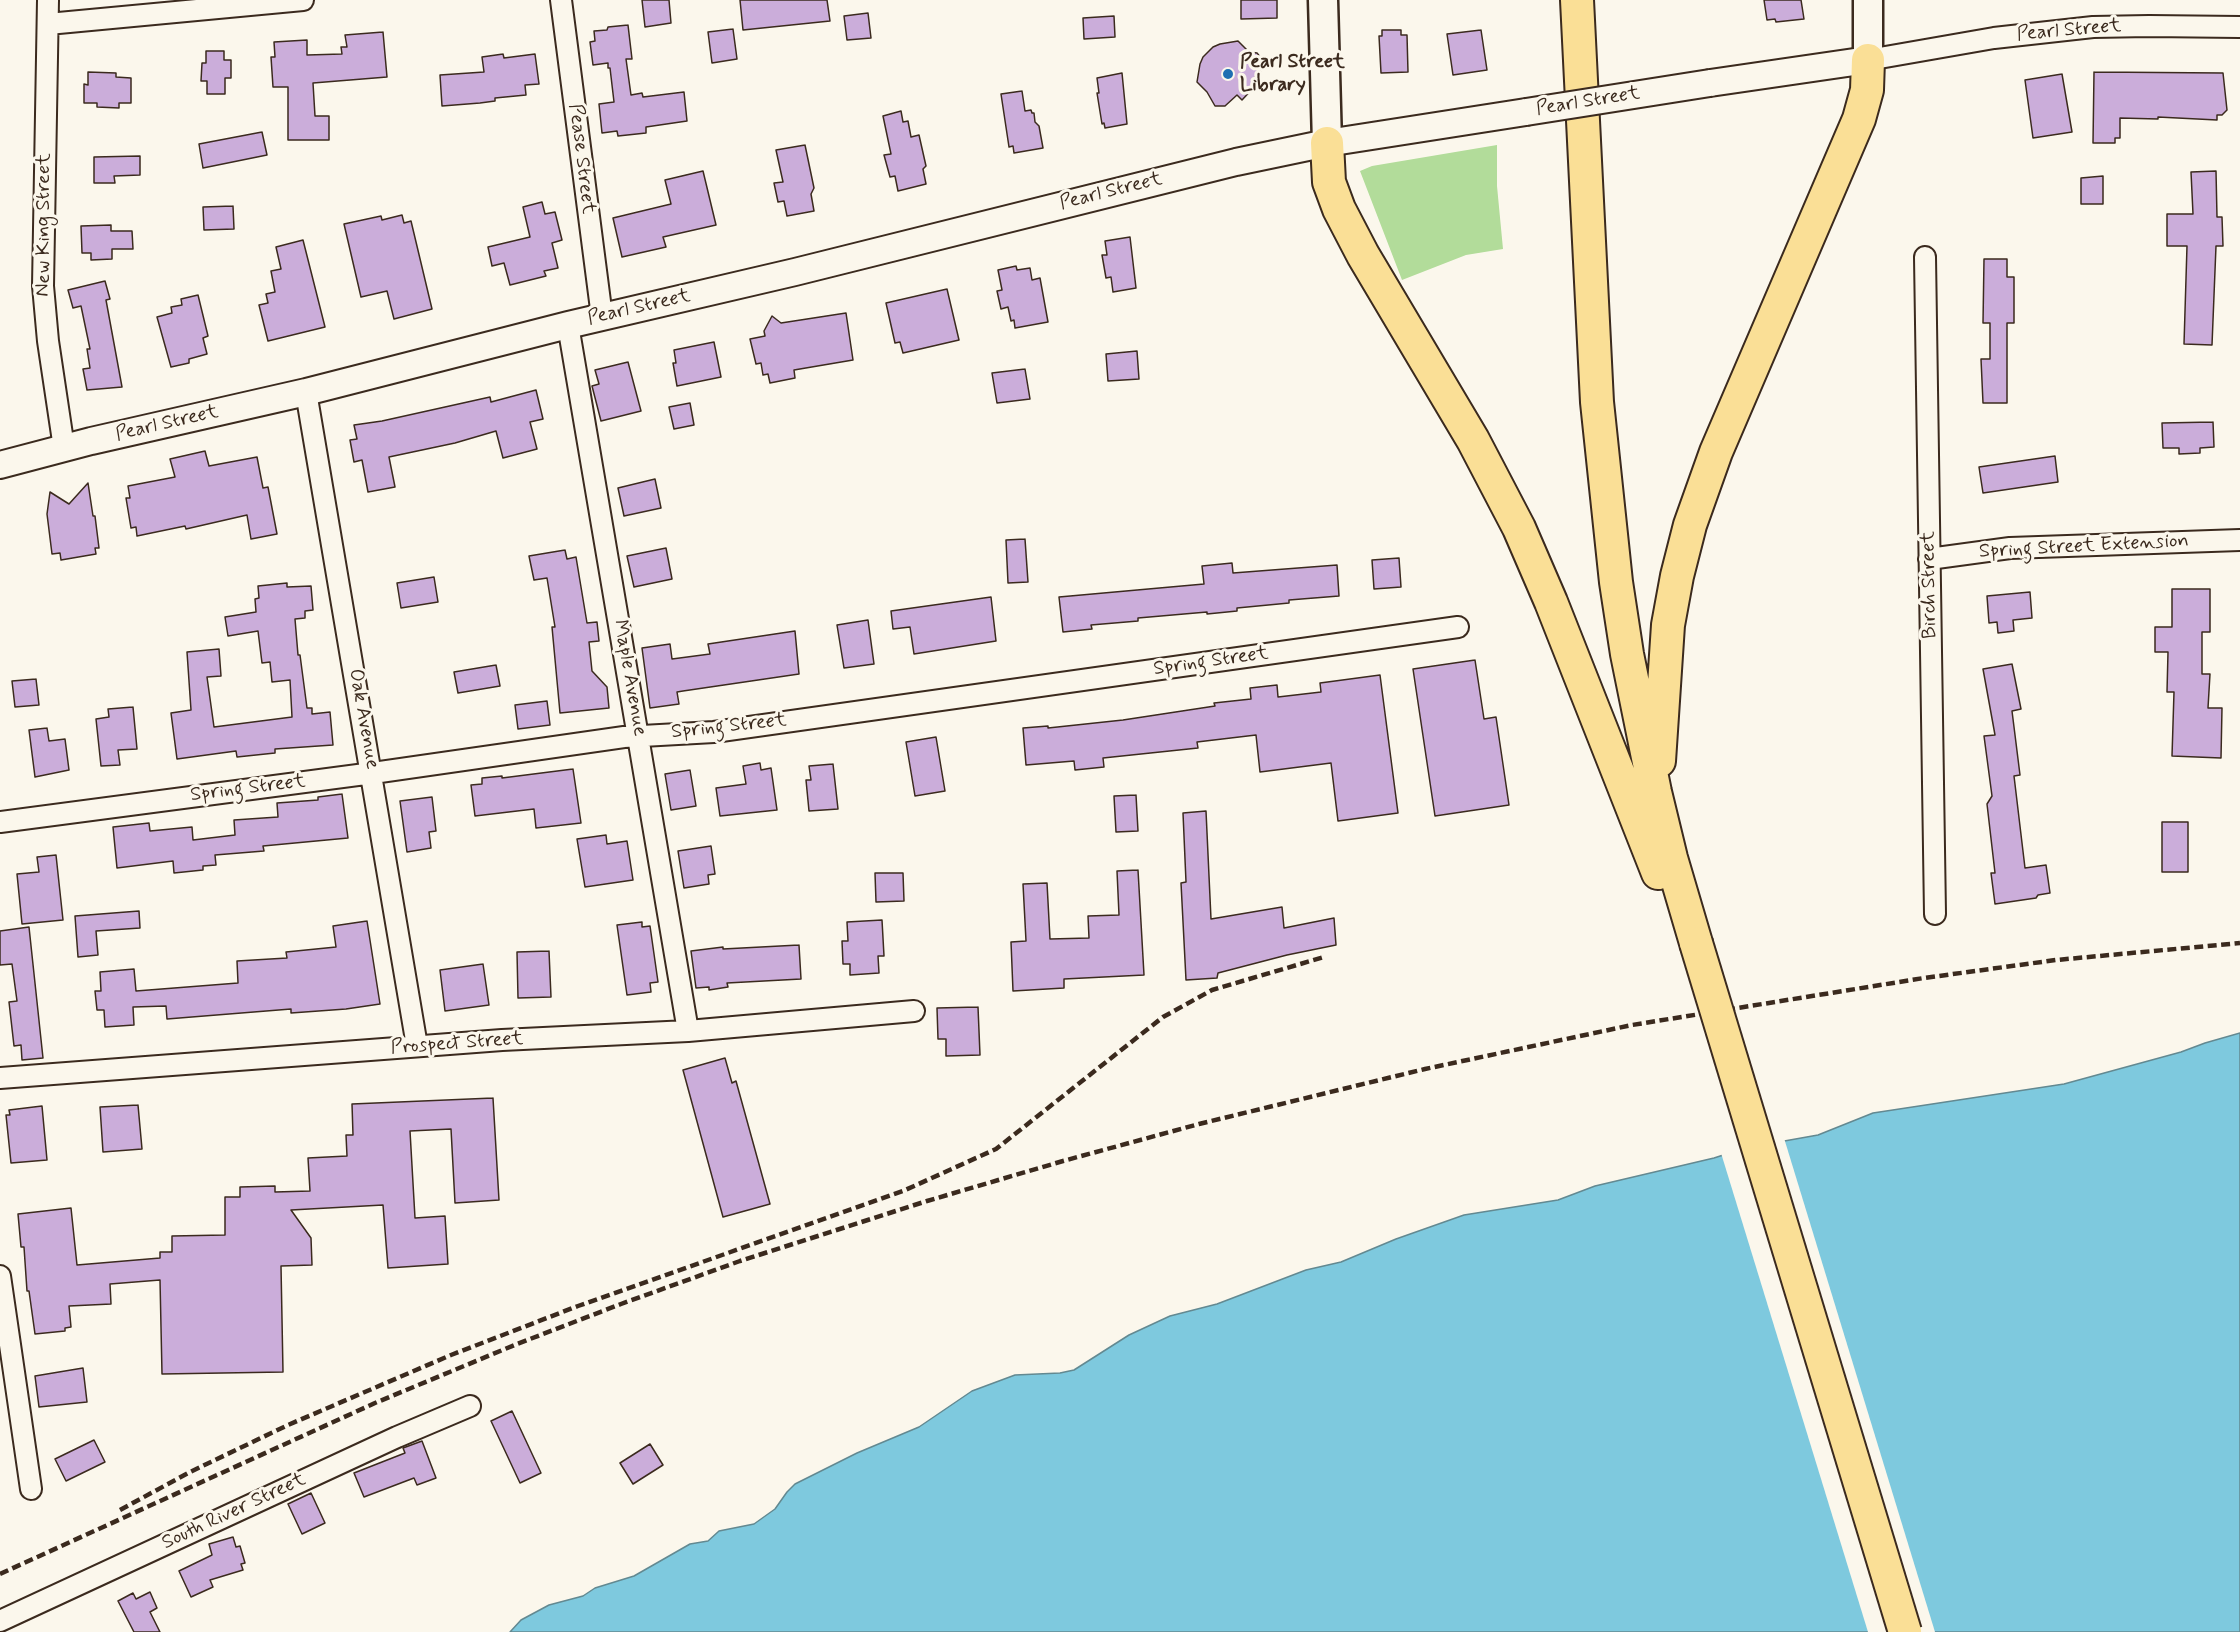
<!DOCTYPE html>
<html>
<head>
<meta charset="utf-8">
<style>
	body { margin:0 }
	canvas { display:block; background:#fbf7ec }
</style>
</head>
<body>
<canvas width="2240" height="1632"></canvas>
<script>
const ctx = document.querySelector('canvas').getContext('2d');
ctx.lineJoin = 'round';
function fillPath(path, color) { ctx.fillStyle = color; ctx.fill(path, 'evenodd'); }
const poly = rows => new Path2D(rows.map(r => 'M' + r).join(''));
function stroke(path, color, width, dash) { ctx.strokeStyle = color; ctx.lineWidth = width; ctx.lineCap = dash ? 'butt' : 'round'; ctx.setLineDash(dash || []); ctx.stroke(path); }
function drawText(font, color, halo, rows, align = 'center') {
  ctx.font = font + ' Mynerve,sans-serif'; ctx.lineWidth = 6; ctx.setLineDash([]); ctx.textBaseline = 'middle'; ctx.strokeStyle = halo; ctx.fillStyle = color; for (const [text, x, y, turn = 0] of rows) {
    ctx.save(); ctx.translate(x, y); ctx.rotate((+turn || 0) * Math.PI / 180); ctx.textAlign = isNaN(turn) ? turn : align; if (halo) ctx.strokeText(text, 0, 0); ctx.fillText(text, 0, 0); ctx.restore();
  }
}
const green = poly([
	[1497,145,1497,186,1503,249,1466,255,1402,280,1360,171,1372,166]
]);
const water = poly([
	[2240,1033,2240,1632,510,1632,521,1620,549,1605,583,1596,595,1588,634,1576,690,1544,708,1541,719,1531,754,1524,775,1509,787,1492,795,1484,857,1453,919,1427,972,1391,1015,1375,1060,1373,1074,1370,1129,1335,1170,1316,1217,1304,1306,1270,1341,1262,1396,1239,1464,1215,1558,1200,1595,1186,1714,1158,1745,1148,1818,1135,1873,1113,2064,1084,2181,1052,2205,1043,2240,1033]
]);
const pier = poly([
	[1784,1138,1935,1632,1868,1632,1721,1153,1744,1145]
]);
const building = poly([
	[642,0,669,0,671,23,645,27,642,0],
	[740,0,827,0,830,21,743,30,740,0],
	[1241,0,1277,0,1277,18,1241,19,1241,0],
	[1764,0,1801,0,1804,19,1776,22,1775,19,1767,20,1764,0],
	[868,13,871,38,847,40,844,16,868,13],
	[1114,16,1115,37,1084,39,1083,18,1114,16],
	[628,25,632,59,626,59,631,95,642,93,643,97,684,92,687,121,646,127,646,133,618,136,617,131,602,133,599,104,614,102,610,68,608,68,608,63,593,65,590,42,595,41,594,31,607,30,608,27,628,25],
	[733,29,737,59,712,63,708,32,733,29],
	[1382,30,1401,30,1401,35,1407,35,1408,72,1381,73,1379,36,1382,36,1382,30],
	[1481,30,1487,70,1453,75,1447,34,1481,30],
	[383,32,387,77,313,83,315,116,329,116,329,140,288,140,288,87,273,87,271,57,275,57,274,42,307,40,307,55,342,54,341,47,347,47,345,35,383,32],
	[1238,41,1249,52,1257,53,1261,58,1263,69,1252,80,1256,85,1242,100,1237,95,1225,106,1215,106,1207,92,1197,82,1200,64,1203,57,1213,47,1220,44,1238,41],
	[206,51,224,51,224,60,231,60,231,78,225,78,225,94,207,94,207,81,201,81,202,63,206,63,206,51],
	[503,54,504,58,535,54,539,84,525,85,526,95,495,98,495,101,480,103,442,106,440,75,484,72,482,57,503,54],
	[88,72,116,73,116,77,131,78,131,103,119,103,119,108,97,107,97,103,84,103,84,84,88,85,88,72],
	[2094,72,2223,73,2227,110,2222,115,2217,115,2217,120,2158,117,2158,119,2120,118,2120,138,2115,138,2115,143,2093,143,2094,72],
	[1122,73,1127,124,1105,128,1104,123,1102,124,1097,93,1099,93,1097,78,1122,73],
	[2062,74,2072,132,2033,138,2025,80,2062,74],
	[1022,91,1025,111,1031,110,1032,113,1034,113,1035,122,1039,126,1043,148,1014,153,1013,146,1009,147,1001,94,1022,91],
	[901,111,903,122,908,121,911,137,919,135,926,166,923,169,926,184,898,191,895,176,890,177,884,155,891,154,883,116,901,111],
	[262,132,267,155,203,168,199,144,262,132],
	[805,145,814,188,811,194,814,211,787,216,784,201,778,202,774,183,783,182,776,150,805,145],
	[140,156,140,175,114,176,115,183,94,183,94,157,140,156],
	[703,171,716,225,663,237,666,247,622,257,613,218,671,204,665,180,703,171],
	[2216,171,2217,217,2222,217,2223,246,2216,246,2212,345,2184,344,2187,246,2167,246,2167,214,2193,214,2191,172,2216,171],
	[2103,176,2103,204,2081,204,2081,178,2103,176],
	[542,202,545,214,555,212,562,240,552,243,558,268,544,271,546,276,510,285,504,263,492,266,488,247,530,237,523,207,542,202],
	[233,206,234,229,204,230,203,207,233,206],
	[402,215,404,223,411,221,432,309,394,319,387,291,361,297,344,224,381,216,382,220,402,215],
	[111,225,111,231,132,231,133,249,112,249,112,259,91,260,91,253,82,253,81,226,111,225],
	[1130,237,1136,288,1113,292,1111,277,1106,278,1102,255,1107,255,1105,241,1130,237],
	[303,240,325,327,268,341,259,305,268,303,266,294,275,292,271,271,281,269,276,247,303,240],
	[1984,259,2007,259,2007,277,2014,277,2014,323,2007,323,2007,403,1983,403,1981,359,1990,359,1990,323,1983,323,1984,259],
	[1016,266,1017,270,1030,268,1032,280,1040,278,1048,322,1015,328,1014,320,1011,321,1008,307,1001,309,997,291,1002,290,998,270,1016,266],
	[105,281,110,299,106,300,122,387,87,390,83,369,90,368,87,349,90,349,81,306,73,308,68,290,105,281],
	[947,289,959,340,903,353,900,342,895,343,886,303,947,289],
	[198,295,208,336,203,338,207,354,189,359,189,363,171,367,157,317,172,313,171,307,182,305,181,299,198,295],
	[846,313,853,360,794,370,795,378,770,383,768,374,763,375,761,363,756,364,750,339,765,336,764,331,772,316,781,323,846,313],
	[714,342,721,377,677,386,673,363,676,363,674,350,714,342],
	[1137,351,1139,379,1108,381,1106,354,1137,351],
	[628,362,641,411,601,421,592,386,599,384,595,370,628,362],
	[1025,369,1030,399,997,403,992,373,1025,369],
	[536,390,543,419,530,422,537,449,503,458,496,431,455,443,389,457,395,487,368,492,362,460,354,462,350,440,357,439,354,425,382,421,490,397,491,402,536,390],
	[690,403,694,425,674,429,669,407,690,403],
	[2213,422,2214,447,2200,448,2200,453,2179,454,2179,448,2163,448,2162,423,2213,422],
	[205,451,209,466,257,457,263,488,268,487,277,534,251,539,247,515,186,529,185,526,137,536,136,527,131,528,126,498,130,498,128,486,175,477,170,459,205,451],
	[2055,456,2058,482,1983,493,1979,467,2055,456],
	[655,479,661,508,624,516,618,488,655,479],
	[88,483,93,516,95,516,99,548,95,548,96,554,61,560,60,553,52,554,47,514,50,492,69,504,88,483],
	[1025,539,1028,582,1008,583,1006,540,1025,539],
	[666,548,672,579,634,587,627,556,666,548],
	[565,550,567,559,576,557,587,623,597,622,599,641,589,642,592,671,607,687,609,708,560,713,552,627,555,627,547,578,534,580,529,556,565,550],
	[1399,558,1401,587,1374,589,1372,560,1399,558],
	[1232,563,1233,573,1337,565,1339,596,1289,600,1289,603,1237,608,1237,611,1207,614,1207,612,1138,618,1138,621,1091,625,1092,629,1063,632,1059,597,1204,584,1202,566,1232,563],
	[434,577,438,602,401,608,397,583,434,577],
	[287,583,287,587,311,586,313,610,305,611,305,618,295,619,298,655,300,655,307,708,312,708,312,714,330,712,333,745,275,749,275,753,237,757,236,751,177,759,171,713,191,710,187,652,219,649,221,676,207,677,214,727,292,717,290,680,272,682,270,662,262,663,258,631,228,636,225,617,256,612,255,599,259,598,258,586,287,583],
	[2172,589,2210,589,2210,632,2202,632,2202,674,2210,674,2208,708,2222,708,2221,758,2172,756,2174,692,2167,692,2168,652,2155,652,2155,627,2172,627,2172,589],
	[2030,592,2032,618,2013,620,2014,631,1998,633,1997,622,1989,623,1987,596,2030,592],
	[991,597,996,641,914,654,910,627,893,629,891,611,991,597],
	[868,620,874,664,844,668,837,625,868,620],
	[795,631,799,674,683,691,677,692,679,704,650,708,642,648,670,644,672,659,710,654,708,644,795,631],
	[1475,660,1484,719,1496,717,1509,805,1435,816,1413,669,1475,660],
	[2012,664,2021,709,2012,711,2020,775,2014,776,2025,868,2046,865,2050,893,2038,895,2036,898,1995,904,1991,873,1995,873,1987,804,1992,796,1984,736,1995,735,1983,669,2012,664],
	[496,665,500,686,458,693,454,672,496,665],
	[1380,675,1398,813,1338,821,1331,763,1260,772,1256,735,1197,742,1198,748,1103,758,1104,767,1075,770,1074,761,1026,765,1023,728,1048,726,1048,728,1123,720,1215,706,1214,703,1251,699,1250,688,1277,685,1278,697,1321,692,1320,683,1380,675],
	[36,679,39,705,15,707,12,681,36,679],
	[547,701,550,725,518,729,515,705,547,701],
	[133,707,137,749,118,750,120,765,101,766,96,719,109,717,108,709,133,707],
	[47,728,49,741,65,739,69,770,35,777,29,730,47,728],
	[936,737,945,791,915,796,906,742,936,737],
	[760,763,761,770,771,768,777,810,720,816,716,788,746,784,743,766,760,763],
	[833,764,838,809,809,811,806,780,811,780,809,766,833,764],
	[573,769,581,823,536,828,534,809,475,816,471,785,482,784,482,778,502,776,502,778,573,769],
	[690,770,696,806,671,810,665,774,690,770],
	[342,794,348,838,263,846,264,851,215,855,216,865,203,866,203,870,174,873,173,861,117,868,113,827,149,823,150,831,192,827,193,840,235,835,234,820,278,817,277,803,318,800,318,797,342,794],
	[1136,795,1138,831,1116,832,1114,796,1136,795],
	[432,797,436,831,429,832,431,848,407,852,400,801,432,797],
	[1206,811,1211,919,1282,907,1284,928,1334,918,1336,945,1287,955,1218,973,1217,978,1186,980,1181,883,1186,882,1183,813,1206,811],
	[2162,822,2188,822,2188,872,2162,872,2162,822],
	[606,835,607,844,627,841,633,880,585,887,577,839,606,835],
	[711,846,715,874,708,875,709,884,684,888,678,851,711,846],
	[56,855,63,920,22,924,17,874,39,872,37,857,56,855],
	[1138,870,1144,975,1064,979,1064,988,1013,991,1011,942,1026,941,1023,884,1047,883,1050,939,1089,938,1088,916,1119,915,1117,871,1138,870],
	[875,873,903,873,904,901,876,902,875,873],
	[139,911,140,928,96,931,98,955,78,957,75,916,139,911],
	[882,920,884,956,878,956,879,973,850,975,850,964,843,964,842,941,848,941,847,922,882,920],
	[367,921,380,1004,346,1009,291,1013,291,1009,167,1019,166,1006,133,1007,134,1025,105,1027,104,1010,97,1010,95,991,101,991,100,972,134,969,136,991,238,983,237,961,287,958,286,952,336,947,333,926,367,921],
	[642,922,642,927,650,926,658,982,650,983,651,992,627,995,617,925,642,922],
	[29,927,43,1058,22,1060,21,1045,14,1046,9,1002,17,1001,12,964,0,965,0,931,29,927],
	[799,945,801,979,727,983,728,987,709,990,709,987,696,988,691,951,723,947,723,949,799,945],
	[549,951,551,997,518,998,517,952,549,951],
	[483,964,489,1005,445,1011,440,970,483,964],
	[978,1007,980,1055,946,1056,946,1039,938,1039,937,1008,978,1007],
	[725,1058,732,1083,736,1081,770,1204,723,1217,683,1070,725,1058],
	[493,1098,499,1200,455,1203,451,1129,410,1131,415,1218,445,1216,448,1264,388,1268,383,1205,291,1210,311,1238,312,1265,281,1266,283,1372,162,1374,160,1280,110,1284,111,1304,69,1306,71,1327,65,1328,65,1331,35,1334,29,1291,27,1291,24,1247,21,1247,18,1214,71,1208,77,1265,160,1258,160,1252,172,1252,172,1236,225,1235,225,1197,240,1197,240,1187,275,1186,275,1192,310,1191,308,1158,347,1156,346,1135,353,1135,352,1104,493,1098],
	[138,1105,142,1149,103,1152,100,1107,138,1105],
	[42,1106,47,1160,11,1163,6,1115,10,1115,9,1110,42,1106],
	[83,1368,87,1402,39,1407,35,1376,83,1368],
	[512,1411,541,1473,520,1483,491,1421,512,1411],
	[94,1440,105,1462,66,1481,55,1459,94,1440],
	[422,1441,436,1478,417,1485,414,1478,364,1497,354,1473,405,1453,403,1448,422,1441],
	[650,1444,663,1465,633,1484,620,1463,650,1444],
	[311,1493,325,1523,302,1534,288,1504,311,1493],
	[233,1537,236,1547,240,1546,245,1563,241,1564,243,1570,210,1580,213,1587,191,1597,179,1571,212,1555,209,1544,233,1537],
	[150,1592,157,1608,150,1612,160,1632,134,1632,118,1601,133,1593,136,1599,150,1592]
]);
const minor = poly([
	[48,0,43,286,48,341,64,448],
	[561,0,602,317],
	[48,24,303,0],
	[1868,60,1994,38,2093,27,2149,26,2240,27],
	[1925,257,1935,914],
	[568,325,688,1031],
	[306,392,417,1046],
	[1929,559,2010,548,2240,540],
	[0,822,373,773,624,737,714,732,1458,627],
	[0,1078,502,1040,688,1031,914,1011],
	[0,1276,31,1489],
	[0,1621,397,1437,470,1406]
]);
const tertiary = poly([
	[1710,83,1868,60],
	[0,465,91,441,306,392,568,325,795,272,1236,162,1327,143,1526,112]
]);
const secondary = poly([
	[1323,0,1327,143],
	[1868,0,1868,60]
]);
const primary = poly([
	[1577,0,1597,402,1616,582,1627,654,1655,792,1671,858,1696,943],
	[1327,143,1329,182,1339,209,1363,255,1473,440,1519,528,1551,602,1658,873],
	[1659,761,1668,625,1677,576,1690,525,1716,452,1859,119,1867,90,1868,60]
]);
const rail = poly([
	[120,1510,190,1472,288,1425,451,1355,578,1306,903,1191,996,1149,1163,1017,1212,990,1324,957],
	[0,1574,375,1403,517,1344,621,1304,740,1261,927,1201,1063,1161,1199,1124,1425,1069,1632,1025,1924,978,2056,960,2240,943]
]);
const tertiaryBridge = poly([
	[1526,112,1710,83]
]);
const primaryBridge = poly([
	[1696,943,1905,1632]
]);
const markers = [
	[1228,74,6,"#1f6fb2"]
];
const streetNames = [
	["Pearl Street",2069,31,-5],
	["Pearl Street",1588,102,-9],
	["Pease Street",581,159,83],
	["Pearl Street",1111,192,-14],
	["New King Street",45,225,-90],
	["Pearl Street",639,308,-13],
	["Pearl Street",167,424,-13],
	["Spring Street Extension",2084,547,-3],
	["Birch Street",1930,585,-91],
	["Spring Street",1211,662,-8],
	["Maple Avenue",629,678,80],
	["Oak Avenue",363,719,80],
	["Spring Street",729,727,-6],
	["Spring Street",248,789,-7],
	["Prospect Street",457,1044,-4],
	["South River Street",234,1512,-25]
];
const poiNames = [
	["Pearl Street",1240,63],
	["Library",1240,86]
];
fillPath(green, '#b2dc9a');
fillPath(water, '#7ec9de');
stroke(water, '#638991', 1.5);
fillPath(pier, '#fbf7ec');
fillPath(building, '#cbadda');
stroke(building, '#3b2a1e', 1.5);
stroke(minor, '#3b2a1e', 24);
stroke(tertiary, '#3b2a1e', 30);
stroke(secondary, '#3b2a1e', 33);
stroke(primary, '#3b2a1e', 36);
stroke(minor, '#fbf7ec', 20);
stroke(tertiary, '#fbf7ec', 26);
stroke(secondary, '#fbf7ec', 28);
stroke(primary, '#fadf96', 32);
stroke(rail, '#3b2a1e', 4.5, [9, 4.5]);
stroke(tertiaryBridge, '#3b2a1e', 30, []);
stroke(primaryBridge, '#3b2a1e', 36, []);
stroke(tertiaryBridge, '#fbf7ec', 26);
stroke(primaryBridge, '#fadf96', 32);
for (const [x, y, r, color] of markers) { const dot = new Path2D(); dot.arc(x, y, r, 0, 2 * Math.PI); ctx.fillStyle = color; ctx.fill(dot); stroke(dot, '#fbf7ec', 2); }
drawText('20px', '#3b2a1e', '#fbf7ec', streetNames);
drawText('bold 20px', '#3b2a1e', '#fbf7ec', poiNames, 'left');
</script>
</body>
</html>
